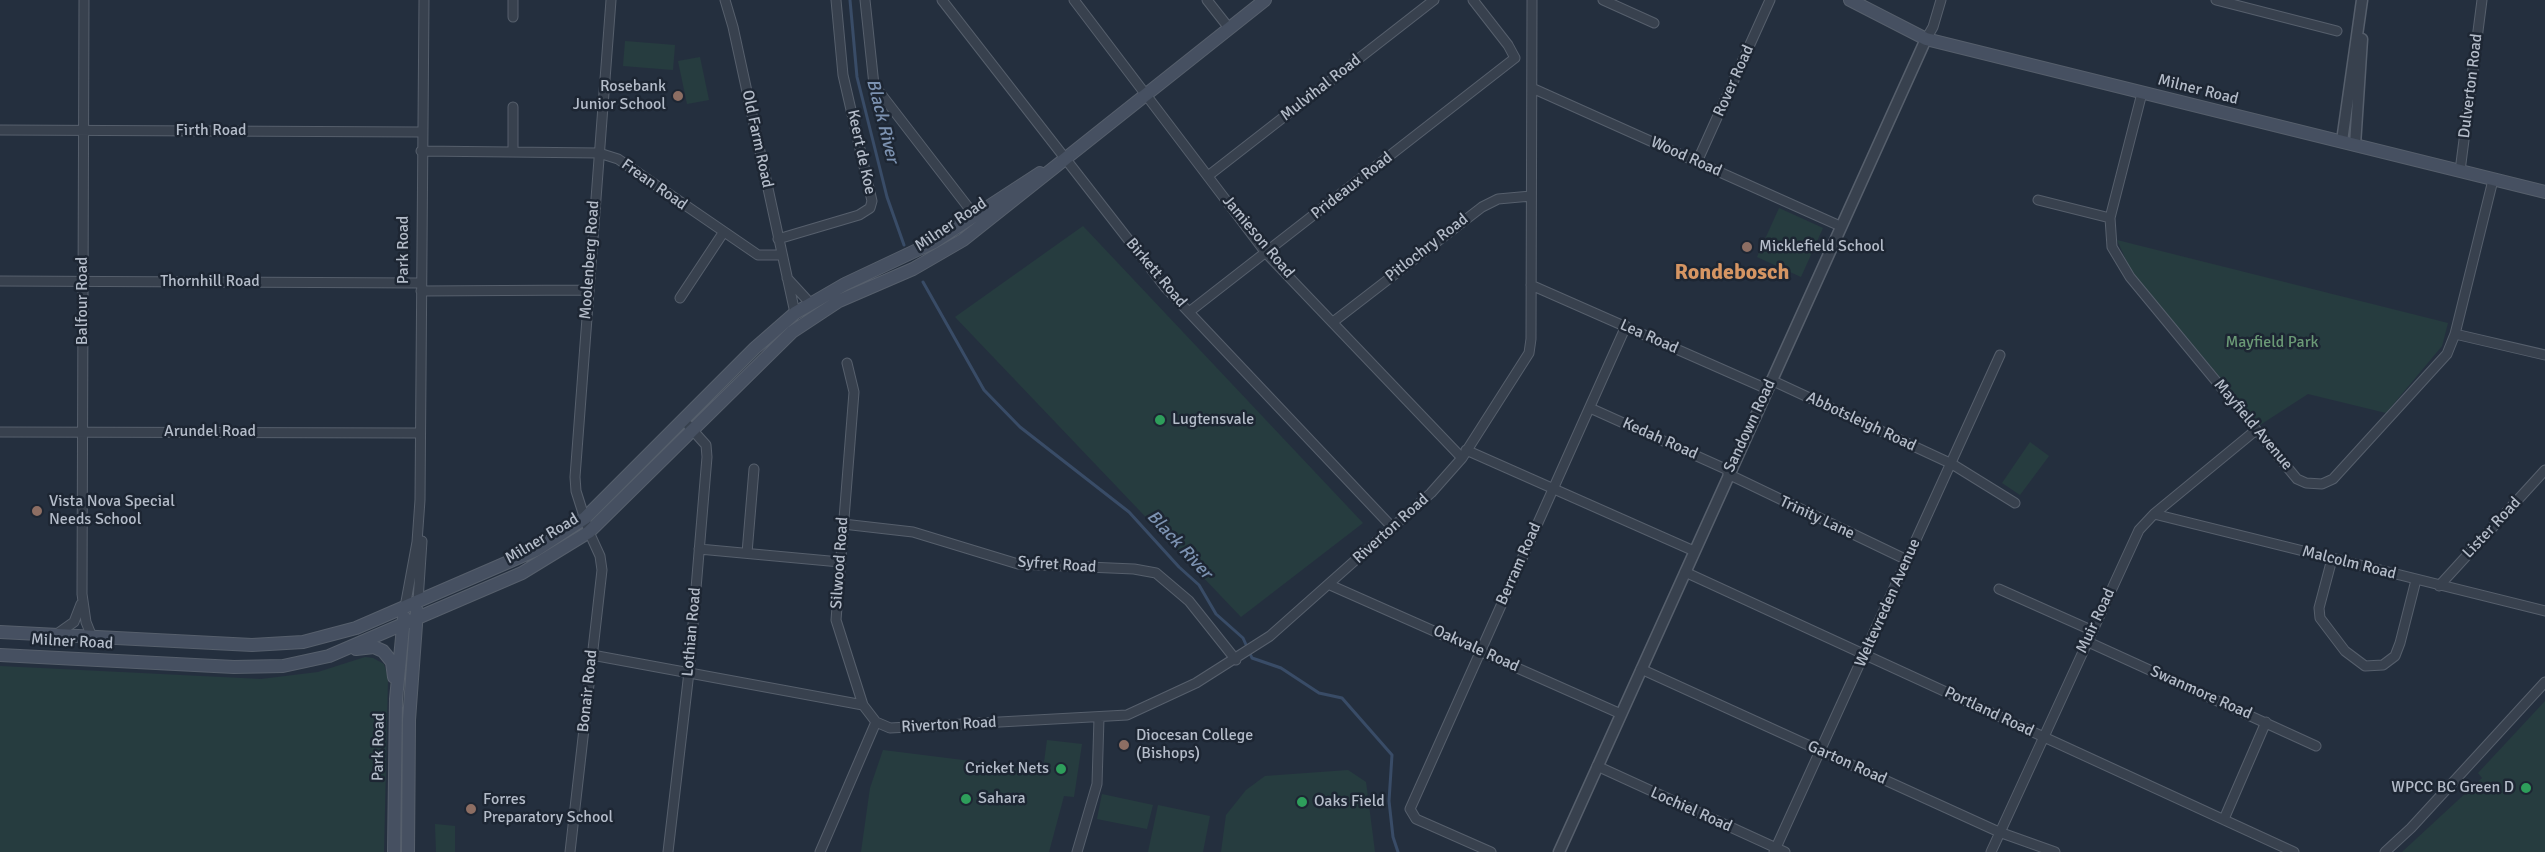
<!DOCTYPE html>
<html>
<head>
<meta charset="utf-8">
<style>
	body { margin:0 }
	canvas { display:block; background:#242f3e }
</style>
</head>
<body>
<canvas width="2545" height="852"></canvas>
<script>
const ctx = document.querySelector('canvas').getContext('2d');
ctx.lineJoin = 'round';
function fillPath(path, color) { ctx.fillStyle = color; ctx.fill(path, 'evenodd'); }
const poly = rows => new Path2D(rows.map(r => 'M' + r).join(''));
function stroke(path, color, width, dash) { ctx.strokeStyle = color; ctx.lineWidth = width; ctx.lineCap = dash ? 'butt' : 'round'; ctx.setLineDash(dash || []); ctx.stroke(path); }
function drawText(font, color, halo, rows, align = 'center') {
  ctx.font = font + ' Signika,sans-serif'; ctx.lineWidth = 5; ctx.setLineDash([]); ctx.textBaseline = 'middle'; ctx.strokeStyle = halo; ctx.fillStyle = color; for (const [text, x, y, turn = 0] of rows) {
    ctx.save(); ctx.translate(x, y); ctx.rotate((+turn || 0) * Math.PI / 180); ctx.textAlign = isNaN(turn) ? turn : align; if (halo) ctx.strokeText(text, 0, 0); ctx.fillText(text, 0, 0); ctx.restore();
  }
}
const green = poly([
	[625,41,675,45,673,70,623,66],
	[700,57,709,100,687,104,678,61],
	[1779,208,1823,228,1801,277,1757,257],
	[1083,226,1363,523,1241,617,955,317],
	[2117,240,2448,323,2442,346,2386,413,2308,394,2260,425,2131,271],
	[2030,442,2049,456,2020,495,2002,483],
	[365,657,373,658,384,664,388,678,384,852,0,852,0,666,261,679,318,672],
	[2545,701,2545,852,2402,852,2482,778,2478,773],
	[1047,740,1082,744,1074,797,1064,796,1049,852,861,852,870,788,883,750,1043,770],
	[1348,770,1366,782,1375,852,1221,852,1226,815,1246,790,1265,776],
	[1102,794,1153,805,1147,829,1097,819],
	[1158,805,1210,816,1203,852,1148,852],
	[435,824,455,826,455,852,436,852]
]);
const stream = poly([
	[850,0,857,77,887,197,904,245],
	[923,282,984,390,1020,427,1129,512,1179,567,1199,585,1216,614,1243,638,1252,658,1281,668,1319,693,1342,698,1392,755,1389,801,1393,837,1398,852]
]);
const minor = poly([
	[84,0,82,594,86,622,92,637],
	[725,0,733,27,795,313],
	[865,0,874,85,975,216],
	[942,0,1166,288,1393,528],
	[1074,0,1266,253,1462,458],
	[1207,0,1229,28],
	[1473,0,1508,45,1515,58],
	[1603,0,1654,23],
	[2216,0,2337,31],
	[513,17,513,0],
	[1926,39,1933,27,1941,0],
	[1532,88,1840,226],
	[2142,93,2110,218,2112,247,2130,277,2297,479,2306,483,2322,484,2333,479,2447,354,2455,334,2493,180],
	[513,107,513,152],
	[0,130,421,132],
	[421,151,599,153,618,159,758,255,782,255],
	[1697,162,1770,0],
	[2460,171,2482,0],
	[1208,176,1434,0],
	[2038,200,2110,218],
	[778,239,859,215,870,208,872,201,843,75,836,0],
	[787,278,810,303],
	[0,281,421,283],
	[1531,285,1767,389],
	[421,291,588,290],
	[680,298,723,233],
	[1189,312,1515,58],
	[1333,322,1482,207,1498,199,1531,196],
	[2455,334,2545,355],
	[847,363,854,392,836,620,863,705,876,722,890,728,1127,715,1196,683,1270,636,1431,493,1462,458,1529,353,1531,339,1532,0],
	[1771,380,1952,464,2015,503],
	[1590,408,1730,471],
	[0,432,420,433],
	[1466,450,1694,551],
	[1728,474,1907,560],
	[2154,514,2545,611],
	[843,524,913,532,1018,564,1134,569,1156,573,1189,601,1236,660],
	[699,549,840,562],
	[747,553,754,469],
	[2332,559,2319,608,2320,618,2345,651,2365,666,2383,665,2395,656,2400,643,2416,580],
	[1685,572,2294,852],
	[1330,585,1621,714],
	[2439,586,2545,470],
	[1999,589,2091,630],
	[418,601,422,541],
	[405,607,417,542,420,500,424,0],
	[57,634,74,622,81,604],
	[2086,641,2316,746],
	[592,655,863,705],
	[1641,669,1999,832,2055,852],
	[1597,766,1785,852],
	[2224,819,2266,722],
	[570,852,602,570,600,556,589,532,576,491,575,477,611,0],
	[668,852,689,672,707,457,706,445,688,425],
	[820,852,876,722],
	[1077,852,1097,784,1099,718],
	[1491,852,1416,819,1410,809,1626,326],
	[1774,852,2000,355],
	[1991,852,2139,530,2154,514,2256,430],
	[2385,852,2411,828,2545,682]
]);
const tertiary = poly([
	[2342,141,2362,0],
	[2355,145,2362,39],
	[1559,852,1926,39]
]);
const secondary = poly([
	[1850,0,1926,39,2545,192],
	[0,632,252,645,303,642,356,628,536,550,585,518,755,348,795,313,845,284,934,242,1040,173],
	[356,649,374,647,383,651,392,662,394,677],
	[0,655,234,667,283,666,329,656,522,573,589,532,792,332,839,301,913,269,963,240,1265,0],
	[394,852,396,699,404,617],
	[408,852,409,720,417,611]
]);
const markers = [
	[678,96,6,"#8d6e63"],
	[1747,247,6,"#8d6e63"],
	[1160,420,6,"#2e9e5b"],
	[37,511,6,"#8d6e63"],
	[1124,745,6,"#8d6e63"],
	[1061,769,6,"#2e9e5b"],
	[2526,788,6,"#2e9e5b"],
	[966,799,6,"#2e9e5b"],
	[1302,802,6,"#2e9e5b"],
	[471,809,6,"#8d6e63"]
];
const streetNames = [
	["Rover Road",1734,81,-66],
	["Dulverton Road",2471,86,-83],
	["Mulvihal Road",1321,88,-38],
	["Milner Road",2198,90,14],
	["Firth Road",211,131],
	["Old Farm Road",757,139,78],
	["Keert de Koe",861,152,78],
	["Wood Road",1686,157,24],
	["Frean Road",654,185,35],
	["Prideaux Road",1352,186,-38],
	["Milner Road",951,225,-34],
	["Jamieson Road",1258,237,50],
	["Pitlochry Road",1427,248,-38],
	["Park Road",404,250,-90],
	["Moolenberg Road",590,260,-86],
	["Birkett Road",1156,273,50],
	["Thornhill Road",210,282],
	["Balfour Road",83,301,-90],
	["Lea Road",1649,337,24],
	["Abbotsleigh Road",1861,422,25],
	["Mayfield Avenue",2253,425,50],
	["Sandown Road",1750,426,-65],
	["Arundel Road",210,432],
	["Kedah Road",1660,439,24],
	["Trinity Lane",1817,518,25],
	["Lister Road",2492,528,-47],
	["Riverton Road",1391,529,-42],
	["Milner Road",542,539,-31],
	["Silwood Road",840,563,-86],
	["Malcolm Road",2349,563,14],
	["Berram Road",1519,564,-66],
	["Syfret Road",1057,565,4],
	["Weltevreden Avenue",1888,603,-66],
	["Muir Road",2096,621,-65],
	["Lothian Road",692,632,-85],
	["Milner Road",72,642,3],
	["Oakvale Road",1476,649,24],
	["Bonair Road",588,691,-84],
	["Swanmore Road",2201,693,24],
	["Portland Road",1989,712,25],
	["Riverton Road",949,725,-3],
	["Park Road",379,747,-89],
	["Garton Road",1847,763,24],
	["Lochiel Road",1691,810,24]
];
const poiNames = [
	["Rosebank",666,87,"right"],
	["Junior School",666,105,"right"],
	["Micklefield School",1759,247],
	["Lugtensvale",1172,420],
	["Vista Nova Special",49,502],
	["Needs School",49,520],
	["Diocesan College",1136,736],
	["(Bishops)",1136,754],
	["Cricket Nets",1049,769,"right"],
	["WPCC BC Green D",2514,788,"right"],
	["Sahara",978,799],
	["Forres",483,800],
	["Preparatory School",483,818],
	["Oaks Field",1314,802]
];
const parkNames = [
	["Mayfield Park",2272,343]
];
const waterNames = [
	["Black River",882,121,76],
	["Black River",1179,545,47]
];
const districtNames = [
	["Rondebosch",1732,273]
];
fillPath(green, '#263c3f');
stroke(stream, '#394c67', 3);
stroke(minor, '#565f6c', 11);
stroke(tertiary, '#565f6c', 13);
stroke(secondary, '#565f6c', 14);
stroke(minor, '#38414e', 9);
stroke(tertiary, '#38414e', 10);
stroke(secondary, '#465061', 12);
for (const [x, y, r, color] of markers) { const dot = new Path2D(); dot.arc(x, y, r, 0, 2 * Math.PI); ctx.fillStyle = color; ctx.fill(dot); stroke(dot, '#1d2633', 2); }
drawText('16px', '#b4bcc9', '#1d2633', streetNames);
drawText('16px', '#b4bcc9', '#1d2633', poiNames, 'left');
drawText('16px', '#6b9a76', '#1d2633', parkNames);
drawText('italic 18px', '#7c92b1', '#1d2633', waterNames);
drawText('bold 22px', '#d59563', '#1d2633', districtNames);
</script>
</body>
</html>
